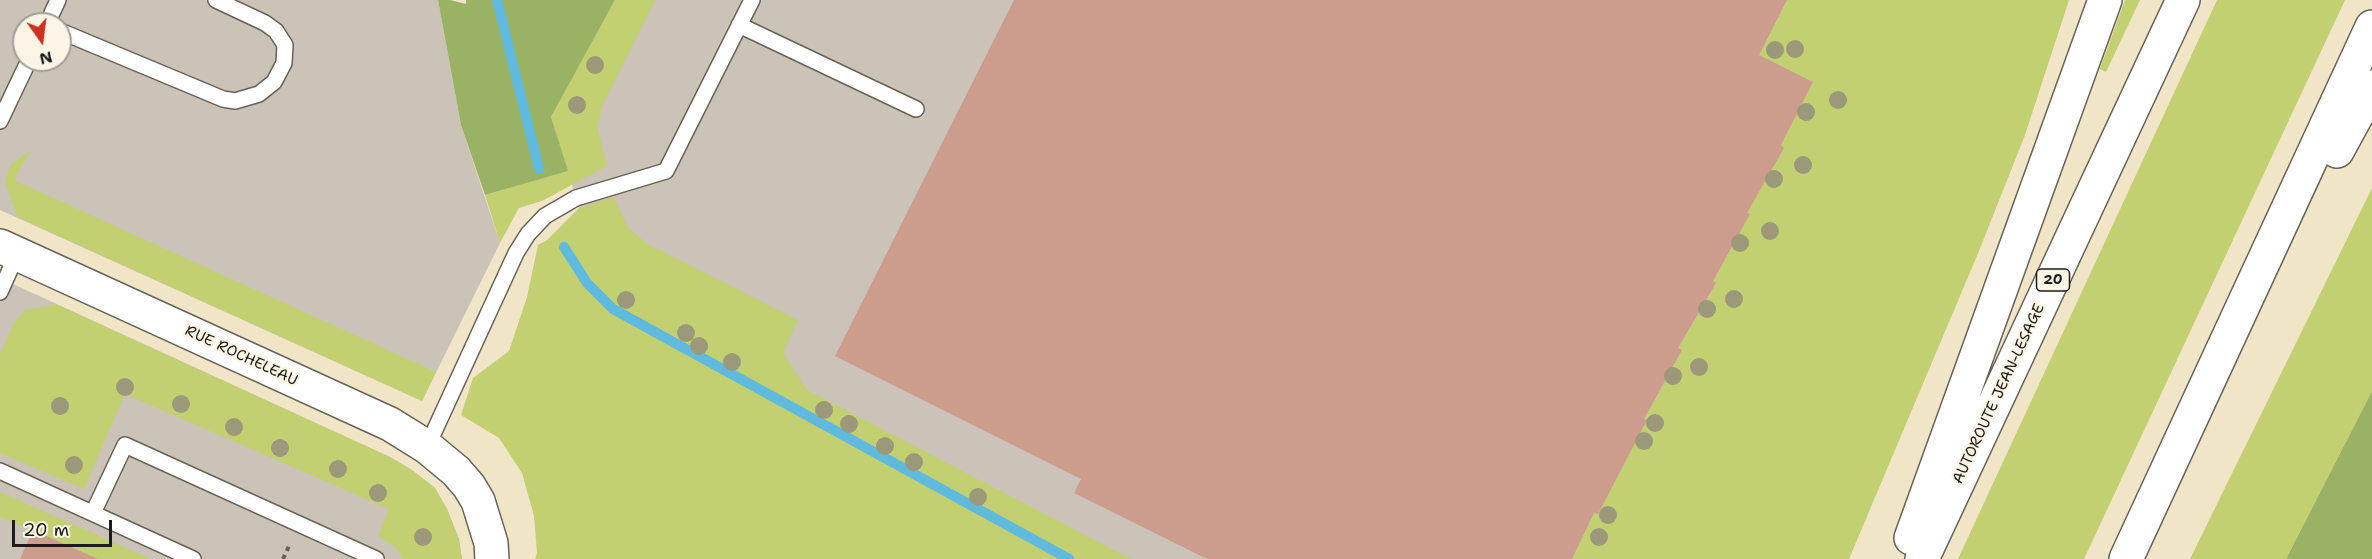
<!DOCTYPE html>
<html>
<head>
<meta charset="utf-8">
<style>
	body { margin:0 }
	#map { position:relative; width:2372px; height:559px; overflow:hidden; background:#f0e5c7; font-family:"Shantell Sans",sans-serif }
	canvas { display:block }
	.north { position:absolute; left:12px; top:12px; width:60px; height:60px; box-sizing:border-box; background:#fcf5e5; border:2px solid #a29e95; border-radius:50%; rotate:166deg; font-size:16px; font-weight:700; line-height:24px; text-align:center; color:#1c1c1c }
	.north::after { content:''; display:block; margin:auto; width:21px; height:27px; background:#c8321e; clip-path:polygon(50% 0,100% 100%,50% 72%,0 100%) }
	.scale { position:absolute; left:12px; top:520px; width:100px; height:27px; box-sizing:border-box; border:3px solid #1c1c1c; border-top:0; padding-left:8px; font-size:18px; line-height:21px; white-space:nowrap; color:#1c1c1c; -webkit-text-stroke:4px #fcf5e5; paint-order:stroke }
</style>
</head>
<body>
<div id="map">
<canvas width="2372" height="559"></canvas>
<div class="north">N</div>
<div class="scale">20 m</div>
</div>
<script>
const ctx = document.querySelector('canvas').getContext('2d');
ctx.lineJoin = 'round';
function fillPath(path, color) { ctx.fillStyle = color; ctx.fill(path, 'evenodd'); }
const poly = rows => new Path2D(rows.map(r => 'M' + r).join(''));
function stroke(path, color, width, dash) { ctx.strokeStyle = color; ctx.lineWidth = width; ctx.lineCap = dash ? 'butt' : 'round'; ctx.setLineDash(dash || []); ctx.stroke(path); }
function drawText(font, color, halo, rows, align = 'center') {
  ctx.font = font + ' "Shantell Sans",sans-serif'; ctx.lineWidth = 4.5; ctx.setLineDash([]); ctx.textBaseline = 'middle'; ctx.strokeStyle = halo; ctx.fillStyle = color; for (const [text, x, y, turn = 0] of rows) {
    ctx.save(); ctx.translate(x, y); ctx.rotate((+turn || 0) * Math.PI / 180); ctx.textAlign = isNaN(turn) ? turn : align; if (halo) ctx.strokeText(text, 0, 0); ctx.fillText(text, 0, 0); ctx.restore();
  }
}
const industrial = poly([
	[0,0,438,0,461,125,500,243,422,401,0,210],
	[24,24,60,24,60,60,24,60],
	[615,0,1896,0,1648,559,1109,559,678,319,595,259,551,117],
	[0,278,390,457,412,470,435,488,447,509,459,539,462,559,0,559]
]);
const green = poly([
	[615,0,655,0,602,106,597,126,607,166,542,201,519,208,500,243,485,195,567,171,551,117],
	[1787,0,2069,0,2025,135,1979,251,1849,559,1572,559,1594,513,1598,514,1647,420,1644,419,1682,351,1678,348,1716,284,1713,281,1749,215,1747,213,1813,82,1759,55],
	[2125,0,2140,0,2106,72,2100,69],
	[2217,0,2345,0,2084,559,1958,559],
	[31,150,14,180,436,372,422,401,17,217,5,181,11,164],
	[2372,188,2372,391,2286,559,2190,559],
	[613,197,629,229,648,244,798,320,783,353,807,390,1131,559,535,559,537,553,534,516,522,473,499,438,461,415,473,378,509,351,527,297,538,245,547,240,579,208],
	[56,304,390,457,412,470,435,488,447,509,459,539,462,559,403,559,396,548,378,536,389,509,125,394,84,489,0,453,0,354,14,323,25,310],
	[0,492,151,559,98,559,0,517]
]);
const forest = poly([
	[438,0,450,0,466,4,466,0,615,0,551,117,568,171,485,195,461,125],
	[2372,391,2372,559,2286,559]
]);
const stream = poly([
	[497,0,539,169],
	[564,247,587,283,613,309,1069,559]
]);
const building = poly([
	[1014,0,1787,0,1759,55,1813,82,1781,145,1784,148,1747,213,1750,214,1713,281,1716,283,1678,348,1682,350,1644,419,1647,420,1598,514,1594,513,1572,559,1207,559,1074,493,1081,479,835,356],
	[33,530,98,559,20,559]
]);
const path = poly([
	[283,559,289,546]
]);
const lane = poly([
	[47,24,58,0],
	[739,25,916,109],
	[60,31,223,99,235,101,259,94,274,82,284,63,285,45,276,31,265,23,216,0],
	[0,121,29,60],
	[0,292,17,254],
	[427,447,516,253,528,234,545,216,576,198,666,171,752,0],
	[0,471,193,559],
	[93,513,125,445,376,559]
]);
const secondary = poly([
	[0,246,390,424,427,447,456,471,469,486,478,501,491,543,492,559]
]);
const highway = poly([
	[2337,151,2372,87],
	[1911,538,2105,0],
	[1922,559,2183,0],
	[2126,559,2372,27]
]);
const trees = [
	[1795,49],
	[1775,50],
	[595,65],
	[1838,100],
	[577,105],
	[1806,112],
	[1803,165],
	[1774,179],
	[1770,231],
	[1740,243],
	[1734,299],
	[626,300],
	[1707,309],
	[686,333],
	[699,346],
	[732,362],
	[1699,367],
	[1673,376],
	[125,387],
	[181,404],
	[60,406],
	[824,410],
	[1655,423],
	[849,424],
	[234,427],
	[1644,441],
	[885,446],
	[280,448],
	[914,462],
	[74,465],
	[338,469],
	[378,493],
	[978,497],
	[1608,515],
	[423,537],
	[1599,537]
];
const shields = [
	[2053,280,33]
];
const shieldNames = [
	["20",2053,280]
];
const streetNames = [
	["RUE ROCHELEAU",241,356,25],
	["AUTOROUTE JEAN-LESAGE",1999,394,-65]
];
fillPath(industrial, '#cbc3b8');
fillPath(green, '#c2d072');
fillPath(forest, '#99b264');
stroke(stream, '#60badd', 10);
fillPath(building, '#cc9c8c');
stroke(lane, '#666258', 18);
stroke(secondary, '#666258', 36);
stroke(highway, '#666258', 36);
stroke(path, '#666258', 4, [4.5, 4.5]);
stroke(lane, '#fff', 15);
stroke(secondary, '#fff', 33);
stroke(highway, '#fff', 33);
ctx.fillStyle = '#9b9979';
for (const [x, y] of trees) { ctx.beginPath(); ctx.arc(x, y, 9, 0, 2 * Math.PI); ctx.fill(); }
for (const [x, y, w] of shields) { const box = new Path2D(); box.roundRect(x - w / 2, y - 11, w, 22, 4.5); ctx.fillStyle = '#fcf5e5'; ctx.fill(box); stroke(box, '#1c1c1c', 1.5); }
drawText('bold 14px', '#1c1c1c', null, shieldNames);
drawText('15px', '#1c1c1c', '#fcf5e5', streetNames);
</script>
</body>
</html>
